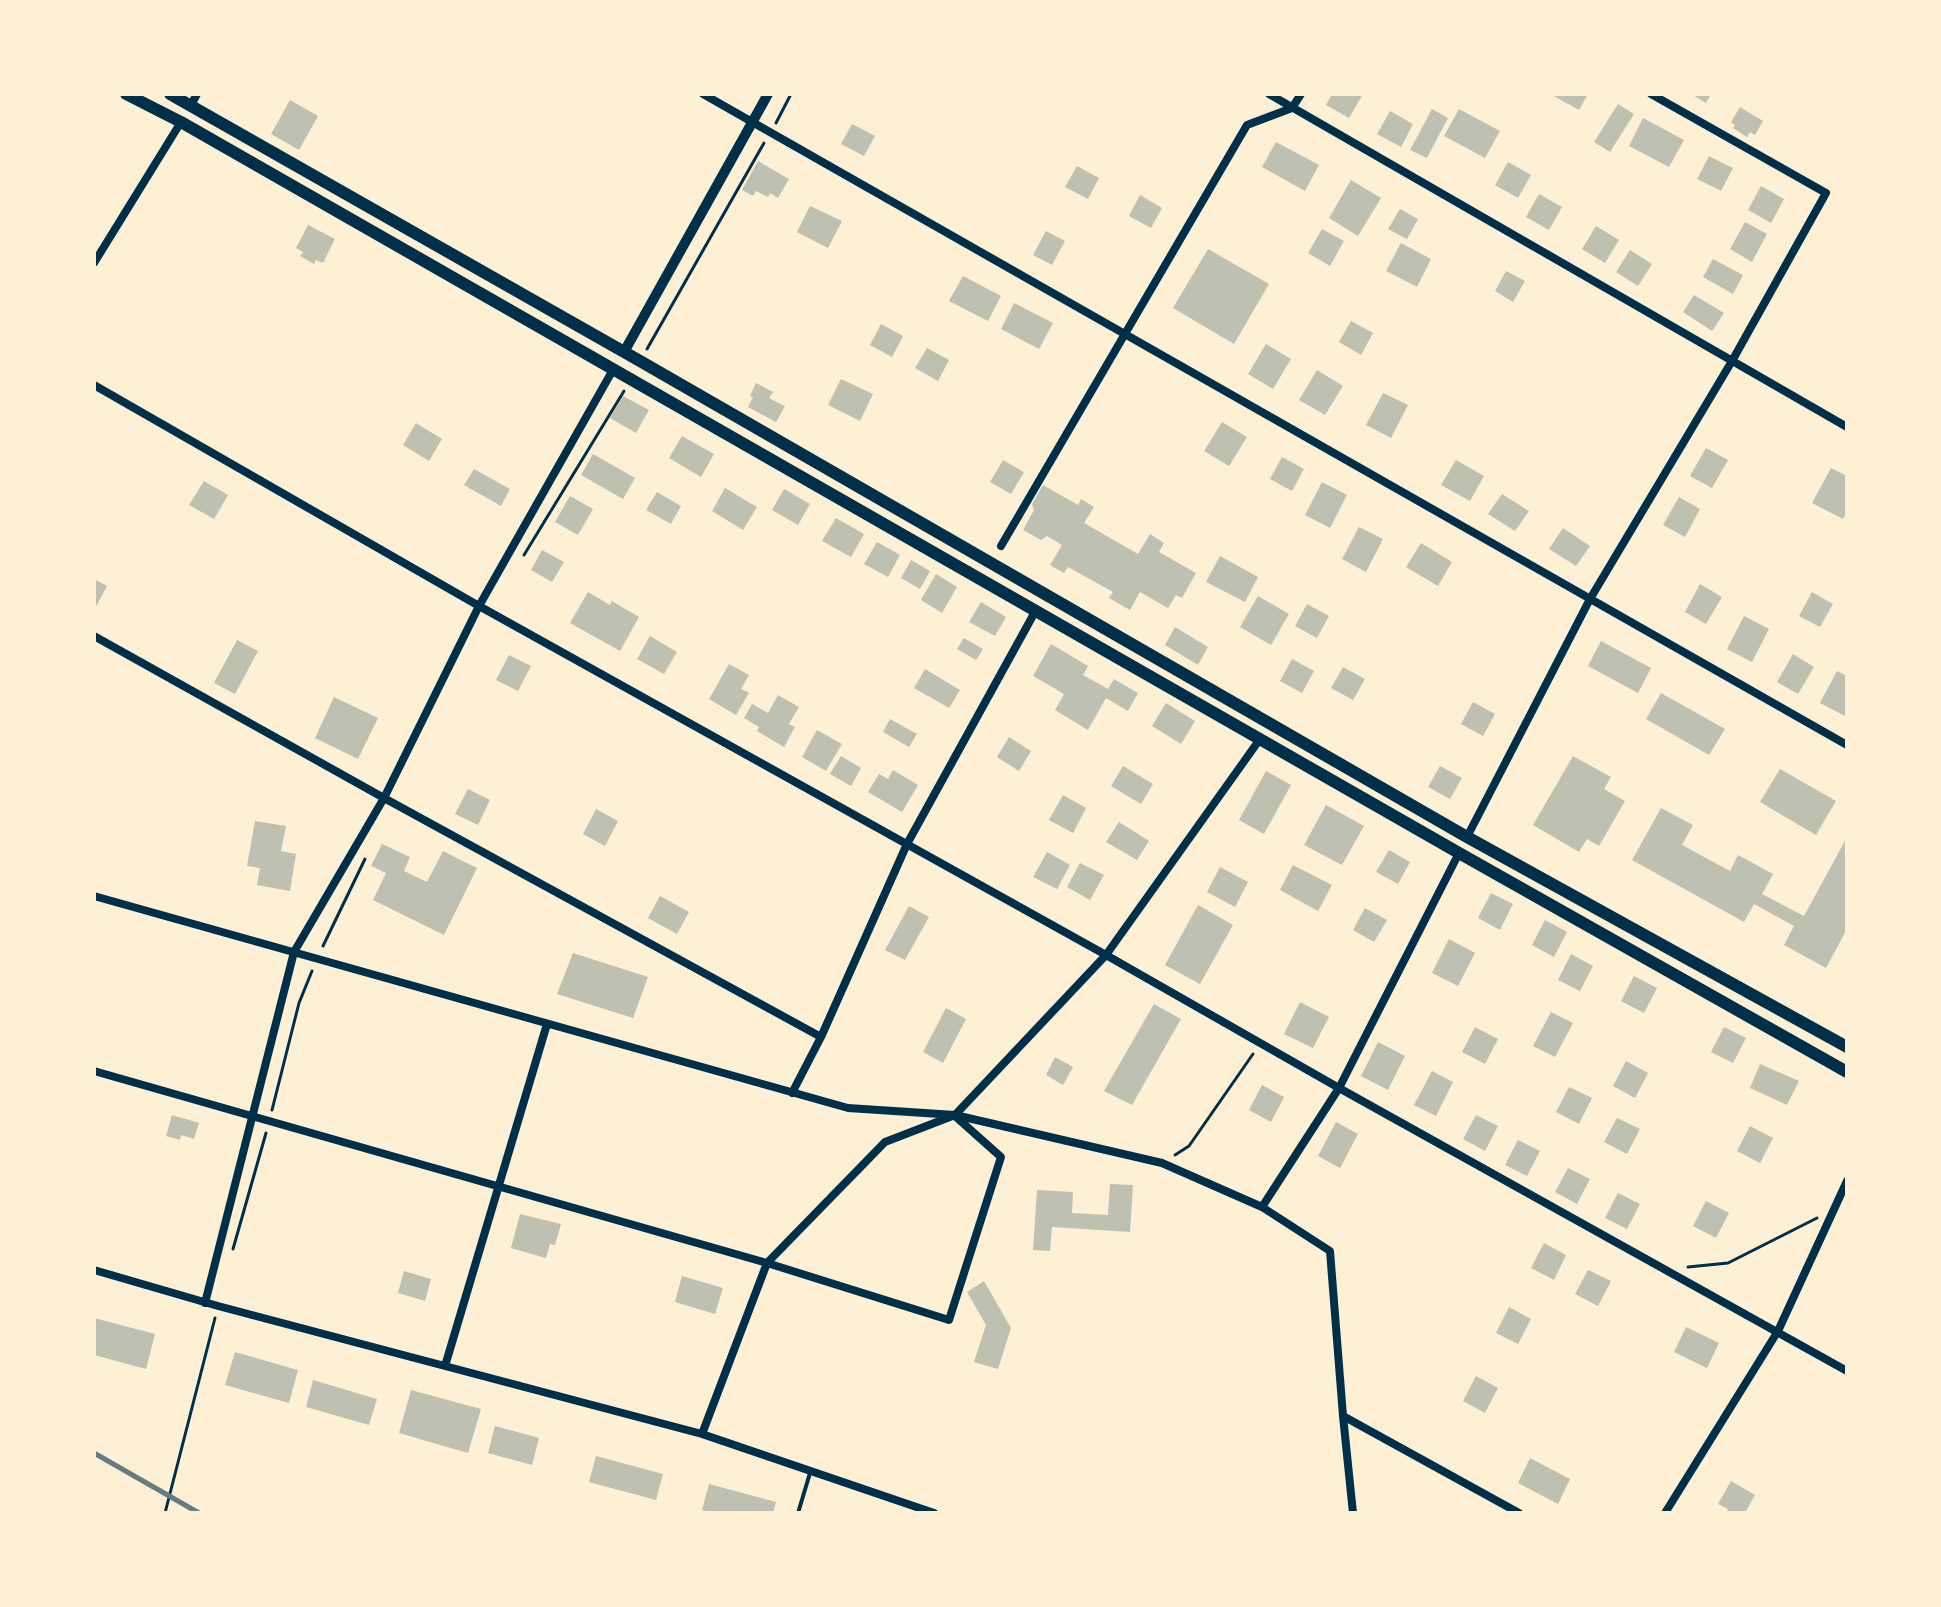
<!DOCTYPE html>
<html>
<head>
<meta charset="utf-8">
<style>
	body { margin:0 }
	#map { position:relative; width:1941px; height:1607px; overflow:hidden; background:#fdf0d5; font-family:Mulish,sans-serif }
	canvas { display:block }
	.frame { position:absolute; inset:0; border:96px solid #fdf0d5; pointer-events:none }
</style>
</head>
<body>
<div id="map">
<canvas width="1941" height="1607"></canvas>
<div class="frame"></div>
</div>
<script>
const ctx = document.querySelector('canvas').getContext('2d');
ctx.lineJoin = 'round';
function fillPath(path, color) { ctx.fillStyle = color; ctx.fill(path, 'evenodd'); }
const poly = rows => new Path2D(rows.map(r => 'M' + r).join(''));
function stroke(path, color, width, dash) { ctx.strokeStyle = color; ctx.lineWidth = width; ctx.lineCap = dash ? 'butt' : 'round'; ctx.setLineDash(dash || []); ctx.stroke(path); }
const building = poly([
	[1332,94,1363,94,1349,118,1326,105],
	[1550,94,1588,94,1579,110],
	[1691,94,1711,94,1706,103],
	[290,100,318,116,299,150,271,134],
	[1618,104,1634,114,1610,152,1594,142],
	[1740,107,1763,121,1755,135,1750,132,1747,137,1733,128,1735,125,1731,122],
	[1432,109,1448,118,1427,158,1410,150],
	[1459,109,1500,131,1485,158,1444,136],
	[1390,111,1413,124,1401,147,1377,134],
	[1643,118,1684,140,1669,167,1629,146],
	[852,124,875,136,864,156,841,144],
	[1276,142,1319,165,1305,191,1262,167],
	[1709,156,1733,168,1721,191,1697,179],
	[758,161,789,179,778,198,770,193,768,197,756,191,753,196,742,190],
	[1508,162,1531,175,1518,198,1495,185],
	[1077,166,1099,178,1088,199,1065,187],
	[1351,180,1381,198,1358,236,1329,218],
	[1761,186,1784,199,1771,223,1748,210],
	[1539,194,1562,207,1549,230,1526,217],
	[1140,195,1162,208,1151,228,1129,216],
	[810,206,842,221,828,248,797,232],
	[1400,209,1418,219,1407,239,1388,229],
	[1745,222,1767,234,1752,262,1730,249],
	[308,225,335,239,323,263,316,260,314,264,300,256,303,252,296,248],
	[1596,226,1619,240,1605,263,1582,249],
	[1322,229,1344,241,1330,266,1308,253],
	[1046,231,1065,241,1052,265,1033,255],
	[1401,243,1431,259,1417,287,1386,271],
	[1208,249,1269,284,1234,344,1173,308],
	[1630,250,1652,264,1638,286,1616,272],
	[1713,259,1743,275,1733,294,1703,277],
	[1506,271,1525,281,1513,302,1495,291],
	[963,276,1001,296,988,321,949,301],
	[1694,295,1724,313,1712,331,1683,312],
	[1014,303,1053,323,1039,349,1001,329],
	[1351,321,1373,333,1361,355,1339,342],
	[881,324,903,336,892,357,870,345],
	[1266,344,1291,359,1273,389,1248,374],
	[927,348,949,360,938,381,915,368],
	[1317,370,1343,386,1325,415,1299,400],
	[841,379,873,394,860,421,828,405],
	[756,383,773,392,769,398,785,406,776,422,748,407,753,397,750,396],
	[1383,393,1408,405,1391,438,1366,425],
	[623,396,649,410,636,433,610,418],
	[1222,422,1247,437,1229,466,1204,451],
	[416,423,442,439,429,461,403,445],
	[682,436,714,454,701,477,669,458],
	[1706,448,1728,460,1712,488,1690,476],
	[593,454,635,478,623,499,581,475],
	[1282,457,1304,469,1292,491,1270,479],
	[1003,460,1024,472,1011,494,990,482],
	[1456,460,1484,476,1470,501,1441,485],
	[1831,468,1847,476,1847,512,1843,519,1812,503],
	[474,469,510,489,501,506,464,485],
	[204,481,228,495,214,519,189,505],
	[1322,482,1347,495,1330,528,1305,515],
	[1043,485,1078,505,1081,499,1094,507,1084,523,1138,554,1150,534,1164,543,1159,552,1196,573,1182,598,1176,595,1168,608,1140,592,1130,610,1109,598,1113,592,1068,567,1064,573,1050,565,1062,545,1047,536,1041,540,1023,530,1034,510,1032,504],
	[725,488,757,507,743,530,712,511],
	[784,489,810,504,798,525,772,510],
	[657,492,681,506,671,524,646,510],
	[1502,494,1529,511,1515,531,1488,514],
	[570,496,593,509,578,535,555,522],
	[1679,497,1700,509,1685,537,1663,525],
	[836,518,864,534,851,557,822,541],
	[1359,527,1383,539,1366,572,1342,559],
	[1563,528,1590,546,1576,566,1549,549],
	[877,542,900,555,888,577,864,564],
	[1421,543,1452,562,1438,586,1406,567],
	[542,550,564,562,552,582,531,570],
	[1220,556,1258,577,1245,602,1206,582],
	[911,560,930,571,920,589,901,578],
	[936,574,957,587,942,613,921,600],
	[94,579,107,586,94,610],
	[1700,584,1722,597,1706,624,1685,612],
	[588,592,610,605,612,601,639,617,620,651,570,623],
	[1812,592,1833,604,1820,627,1799,616],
	[1258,596,1289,614,1271,645,1240,627],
	[981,602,1006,617,995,636,969,622],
	[1307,604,1329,616,1317,638,1295,626],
	[1744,616,1769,629,1752,662,1727,649],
	[1175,627,1208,647,1198,665,1165,645],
	[650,636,677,652,664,674,637,659],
	[964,638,983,649,976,660,957,649],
	[237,640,258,651,235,694,214,683],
	[1601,641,1651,668,1638,693,1588,666],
	[1051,644,1088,666,1083,675,1108,689,1114,679,1138,693,1128,711,1106,698,1088,730,1055,710,1064,694,1033,676],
	[1793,654,1814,667,1798,694,1777,682],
	[509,655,531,666,518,691,496,680],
	[1292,659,1314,671,1302,693,1280,681],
	[729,664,749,675,741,689,749,693,736,715,709,699],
	[1343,667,1365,679,1353,700,1331,688],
	[925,669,960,690,949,708,914,688],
	[1837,671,1847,676,1847,712,1845,716,1820,703],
	[1661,693,1725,729,1709,755,1646,719],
	[778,695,799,707,789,724,795,727,784,747,757,731,759,727,744,718,752,704,768,713],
	[334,697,378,718,358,759,315,738],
	[1473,702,1495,714,1483,736,1461,724],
	[1166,703,1195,721,1181,744,1152,726],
	[890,719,917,734,909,747,883,732],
	[817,730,842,744,826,771,802,757],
	[1009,737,1031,751,1019,771,997,757],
	[841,756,861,768,851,786,830,774],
	[1573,756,1611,777,1604,789,1625,801,1599,846,1587,839,1579,852,1533,825],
	[1123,766,1153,784,1141,804,1111,786],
	[1440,766,1462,778,1450,799,1428,787],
	[1780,769,1836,801,1816,835,1760,802],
	[893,770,918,785,902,812,868,792,879,774,888,779],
	[1266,771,1291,785,1264,834,1239,820],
	[468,789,490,800,478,825,455,814],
	[1063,795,1086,808,1073,833,1049,820],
	[1326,805,1364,826,1342,865,1304,845],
	[1661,808,1693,825,1682,845,1730,871,1738,855,1773,874,1762,894,1804,916,1847,837,1847,929,1826,968,1784,945,1794,926,1754,904,1744,922,1632,860],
	[596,809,618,821,605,846,583,834],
	[255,821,286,826,281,851,296,854,290,891,257,885,260,868,247,866],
	[1119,822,1149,841,1137,860,1106,842],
	[382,844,410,857,404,871,427,882,443,851,477,868,444,935,373,900,386,873,371,866],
	[1389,850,1410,862,1398,884,1376,872],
	[1047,852,1070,865,1057,889,1033,877],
	[1080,863,1104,875,1090,900,1067,887],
	[1293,865,1332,885,1318,911,1280,890],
	[1220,867,1248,882,1235,907,1207,892],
	[1491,893,1513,904,1500,930,1478,918],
	[660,896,689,912,677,934,648,918],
	[1198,905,1233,925,1200,984,1165,965],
	[909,906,929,917,905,960,885,950],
	[1365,908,1387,920,1374,942,1353,930],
	[1545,920,1567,932,1554,957,1532,945],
	[1449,939,1475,953,1458,986,1432,973],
	[573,953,648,977,633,1018,557,994],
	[1571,954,1593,966,1580,991,1558,980],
	[1634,976,1657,988,1644,1013,1621,1001],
	[1300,1002,1329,1017,1313,1048,1284,1034],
	[1154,1004,1181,1019,1132,1105,1104,1091],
	[946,1008,966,1019,943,1063,923,1052],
	[1551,1012,1573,1023,1555,1057,1533,1046],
	[1475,1027,1498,1039,1485,1064,1462,1052],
	[1724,1027,1746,1038,1733,1063,1711,1052],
	[1378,1042,1405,1056,1388,1090,1361,1076],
	[1055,1057,1073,1067,1063,1085,1046,1075],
	[1626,1061,1648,1073,1635,1098,1613,1086],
	[1760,1064,1799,1081,1787,1105,1750,1088],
	[1432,1071,1453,1082,1436,1116,1414,1105],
	[1262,1085,1284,1097,1271,1122,1249,1110],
	[1569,1087,1592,1098,1579,1124,1556,1112],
	[172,1115,199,1123,194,1139,181,1135,180,1140,166,1136],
	[1476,1115,1498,1126,1485,1151,1463,1139],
	[1617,1118,1640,1129,1627,1154,1604,1142],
	[1336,1122,1358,1134,1340,1168,1318,1156],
	[1750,1126,1773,1138,1760,1163,1737,1151],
	[1518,1140,1540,1151,1527,1176,1505,1165],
	[1568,1168,1590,1179,1577,1204,1555,1192],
	[1110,1184,1133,1185,1130,1232,1052,1227,1050,1251,1033,1250,1037,1190,1073,1192,1072,1213,1108,1215],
	[1618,1193,1640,1204,1627,1229,1605,1218],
	[1706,1201,1729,1213,1716,1238,1693,1226],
	[520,1214,561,1224,555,1245,550,1244,546,1258,511,1248],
	[1544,1243,1566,1255,1554,1280,1531,1268],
	[1588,1270,1611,1281,1598,1306,1575,1294],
	[404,1271,431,1279,425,1301,398,1293],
	[682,1276,723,1288,715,1314,675,1302],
	[984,1281,1011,1328,998,1369,974,1362,986,1325,967,1292],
	[1509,1307,1531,1319,1518,1344,1496,1333],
	[94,1318,155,1334,146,1369,94,1355],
	[1686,1327,1719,1343,1707,1368,1674,1352],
	[235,1352,298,1370,289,1403,225,1385],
	[1476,1376,1498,1388,1485,1413,1463,1401],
	[313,1380,377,1399,369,1425,306,1407],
	[411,1390,481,1409,468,1453,399,1433],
	[495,1426,539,1438,532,1465,488,1453],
	[596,1456,663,1474,656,1500,589,1482],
	[1530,1458,1570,1479,1558,1504,1518,1483],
	[1731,1481,1755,1495,1745,1513,1726,1513,1728,1509,1718,1504],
	[709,1484,776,1502,773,1513,712,1513,702,1510]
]);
const path = poly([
	[776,123,791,94],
	[647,349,764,143],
	[524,555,624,391],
	[323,946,365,859],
	[272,1110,299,1003,312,971],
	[1175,1155,1189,1146,1253,1054],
	[233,1249,266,1133],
	[1688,1267,1728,1263,1817,1218],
	[165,1513,215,1318]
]);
const service = poly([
	[798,1513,810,1473]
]);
const minor = poly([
	[703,94,1847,745],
	[1269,94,1847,427],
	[191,105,197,94],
	[94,263,181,122],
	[94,385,479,606,1106,955,1339,1088,1847,1371],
	[1001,546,1247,125,1292,108,1301,94],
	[94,636,384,798,821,1037],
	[1467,837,1590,599,1732,361,1826,193,1651,94],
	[94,896,848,1108,955,1115,1162,1163,1262,1207,1330,1251,1343,1416,1353,1513],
	[94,1071,767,1263,949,1320,1001,1157,955,1116],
	[792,1093,821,1037,907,844,1036,610],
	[1262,1207,1339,1088,1459,853],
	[94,1270,218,1306,702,1434,934,1513],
	[205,1303,294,952,384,798,479,606,614,368],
	[445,1366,547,1024],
	[1343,1416,1519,1513],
	[702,1434,767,1263,885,1142,955,1115,1106,955,1260,739],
	[1665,1513,1778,1331,1847,1181]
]);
const tertiary = poly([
	[624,352,768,94]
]);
const secondary = poly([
	[126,94,181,122,1459,853,1847,1072],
	[170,94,640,361,1467,837,1847,1047]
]);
const rail = poly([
	[94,1453,199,1513]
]);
fillPath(building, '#bec0b2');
stroke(path, '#003049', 3);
stroke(service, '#003049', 4);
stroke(minor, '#003049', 8);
stroke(tertiary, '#003049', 10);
stroke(secondary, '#003049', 12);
stroke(rail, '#657d81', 5);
</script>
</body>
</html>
